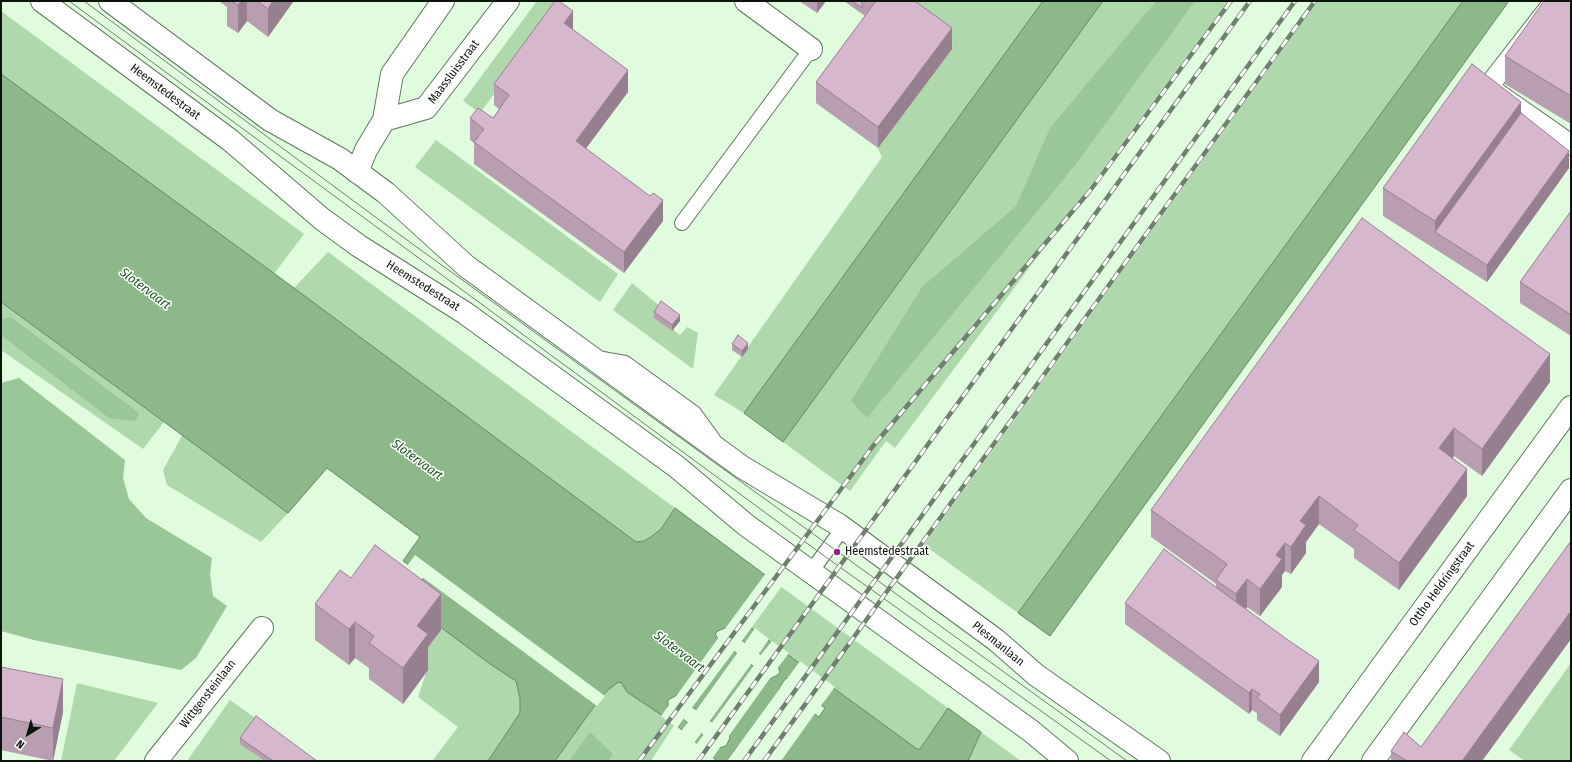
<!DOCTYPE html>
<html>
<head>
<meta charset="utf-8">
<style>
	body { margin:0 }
	#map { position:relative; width:1572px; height:762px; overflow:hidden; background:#e0fbde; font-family:"Fira Sans Condensed",sans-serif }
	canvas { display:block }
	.frame { position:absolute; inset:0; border:2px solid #0b140b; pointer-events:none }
	.north { position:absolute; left:8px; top:714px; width:40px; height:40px; -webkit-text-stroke:3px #fff; paint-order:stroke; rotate:217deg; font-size:11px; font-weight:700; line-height:16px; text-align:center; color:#0b140b }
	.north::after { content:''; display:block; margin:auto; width:14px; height:18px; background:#0b140b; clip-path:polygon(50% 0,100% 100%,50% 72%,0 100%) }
</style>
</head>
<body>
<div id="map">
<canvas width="1572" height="762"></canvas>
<div class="frame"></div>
<div class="north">N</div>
</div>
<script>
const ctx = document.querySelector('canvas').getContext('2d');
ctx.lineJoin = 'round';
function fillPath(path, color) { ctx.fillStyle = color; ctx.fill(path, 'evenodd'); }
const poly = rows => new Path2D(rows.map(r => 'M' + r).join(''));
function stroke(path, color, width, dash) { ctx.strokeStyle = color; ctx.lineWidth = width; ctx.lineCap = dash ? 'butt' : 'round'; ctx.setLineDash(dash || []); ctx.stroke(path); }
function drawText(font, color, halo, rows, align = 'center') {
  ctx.font = font + ' "Fira Sans Condensed",sans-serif'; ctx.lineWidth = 3; ctx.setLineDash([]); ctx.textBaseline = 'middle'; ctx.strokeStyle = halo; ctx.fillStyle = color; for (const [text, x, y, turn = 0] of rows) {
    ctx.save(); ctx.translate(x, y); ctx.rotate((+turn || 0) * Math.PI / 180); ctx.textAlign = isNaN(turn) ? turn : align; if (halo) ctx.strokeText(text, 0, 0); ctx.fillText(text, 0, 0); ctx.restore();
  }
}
const green = poly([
	[537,1,563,1,480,113,463,101],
	[894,1,1043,1,744,413,714,395,882,157,877,147,953,46],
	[1103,1,1228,1,895,448,886,441,850,491,783,442],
	[1318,1,1463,1,1018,613,924,545],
	[1,11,304,234,274,274,1,74],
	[436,140,618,274,600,302,415,167],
	[328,252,675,508,661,529,644,541,636,542,294,288],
	[632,283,661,307,655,316,680,335,687,327,698,333,693,369,613,310],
	[1,302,164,422,143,449,1,350],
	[183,434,288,513,261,542,167,485,163,470],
	[780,586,948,708,920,749,917,749,750,627],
	[440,626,490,664,516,681,520,698,520,713,488,761,432,761,458,727,418,697,427,670,416,663],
	[1571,663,1571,761,1525,761,1509,750],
	[621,682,675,724,651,761,555,761,598,701,608,690,617,683],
	[77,683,158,703,114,761,61,761],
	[230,700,316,761,187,761],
	[981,732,1021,761,968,761]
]);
const forest = poly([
	[1156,1,1195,1,1076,164,867,418,851,401,922,287,1016,206,1050,128],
	[11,317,139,413,136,421,109,418,1,335,1,319],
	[19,378,125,460,123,478,129,499,146,518,212,558,210,574,213,596,227,606,196,658,181,670,34,640,1,631,1,383],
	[590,732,613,754,608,761,569,761]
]);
const water = poly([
	[1043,1,1103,1,783,442,744,413,1043,1],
	[1463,1,1509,1,1050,636,1018,613,1463,1],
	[1,74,294,288,636,542,644,541,652,536,661,529,675,508,780,586,750,627,917,749,920,749,948,708,981,732,968,761,755,761,737,747,728,759,731,761,717,761,675,724,627,692,621,682,617,683,608,690,598,701,555,761,488,761,520,713,520,698,516,681,490,664,407,602,425,576,403,561,420,537,327,468,288,513,1,302,1,74],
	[725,628,778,667,780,672,779,674,770,679,718,639,715,634,718,631,725,628],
	[786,678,825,708,819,717,779,688,786,678],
	[677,695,729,735,730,738,726,746,719,748,668,707,668,700,677,695]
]);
const pier = poly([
	[415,555,605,696,597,706,407,566],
	[766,573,782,586,741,642,724,630],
	[755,628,769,639,758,655,744,644],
	[719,637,735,650,691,709,676,697,674,699],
	[772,641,789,653,777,669,760,656],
	[738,652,752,663,709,722,695,712],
	[800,661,835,687,820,707,787,681,782,687,816,712,781,761,752,761,737,749,731,758,733,761,727,761],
	[755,664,771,677,728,737,711,724],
	[669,705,684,718,677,728,661,716],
	[689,721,702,732,694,743,681,731],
	[704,734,721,746,712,759,696,745]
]);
const service = poly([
	[682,223,811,49],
	[597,358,625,363,694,413,713,439],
	[811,572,843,528]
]);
const pedestrian = poly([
	[1555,1,1488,87,1571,145]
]);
const minor = poly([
	[746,1,811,49],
	[384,120,426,108,508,1],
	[357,172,366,150,384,120,392,74,443,1],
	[156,761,262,628],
	[1313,761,1571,407],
	[1373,761,1571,490]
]);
const tertiary = poly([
	[42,1,230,140,322,219,359,246,465,313,677,467,746,525,1031,731,1067,761],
	[110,1,270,120,340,159,386,193,466,266,742,467,839,525,996,640,1036,675,1159,761]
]);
const tram = poly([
	[69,1,823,555,1111,761],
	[84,1,378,219,1127,761]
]);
const rail = poly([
	[639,761,873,446,1089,192,1231,1],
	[698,761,1250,1],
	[744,761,1295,1],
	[764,761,1315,1]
]);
const wall = poly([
	[219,1,293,1,293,2,268,37,247,21,238,33,227,26,227,7],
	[799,1,826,1,817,13],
	[844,1,915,1,952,49,878,148,816,103,816,82,865,16],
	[1571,1,1571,124,1505,84,1505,56],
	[573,30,628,92,586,148,663,221,624,273,474,164,474,143,470,140,470,118,493,118,499,109,494,105,494,84],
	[1521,113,1569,168,1487,282,1383,216,1383,188],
	[1571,211,1571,336,1520,303,1520,282],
	[654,312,680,321,672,331,654,318],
	[732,344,748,349,742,357,732,350],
	[1550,382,1482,476,1454,456,1453,458,1467,496,1399,590,1354,558,1354,549,1319,524,1306,542,1306,553,1291,574,1285,571,1282,575,1282,587,1260,616,1247,607,1246,609,1319,682,1280,736,1257,720,1257,713,1252,710,1249,714,1125,624,1125,603,1216,587,1216,584,1151,537,1151,510],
	[1571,541,1571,639,1482,761,1391,761,1391,751,1421,747],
	[351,578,441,630,428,647,428,670,403,704,369,679,369,668,355,658,349,665,315,640,315,604],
	[1,667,63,712,53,761,1,750],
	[240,738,317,761,265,761,240,744]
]);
const shadedWall = poly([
	[241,1,247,1,247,21,238,33,238,5],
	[273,1,293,1,293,2,268,37,268,9],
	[817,1,826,1,817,13],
	[573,11,573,33,564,23],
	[952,28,952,49,878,148,878,127],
	[628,70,628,92,576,162,576,141],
	[1521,102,1521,130,1435,232,1435,221],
	[1569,151,1569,168,1487,282,1487,265],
	[663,200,663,221,624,273,624,252],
	[680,315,680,321,672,331,672,325],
	[748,343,748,349,742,357,742,351],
	[1550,354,1550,382,1482,476,1482,449],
	[1454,428,1454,456,1439,476,1439,448],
	[1467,469,1467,496,1399,590,1399,563],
	[1319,496,1319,524,1306,542,1306,553,1291,574,1291,547,1300,521],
	[1285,543,1285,571,1282,575,1282,587,1260,616,1260,589,1276,555],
	[1247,579,1247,607,1236,622,1236,594],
	[441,594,441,630,428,647,428,670,403,704,403,668,417,626],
	[1571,611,1571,639,1482,761,1462,761],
	[355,622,355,658,349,665,349,629],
	[1319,661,1319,682,1280,736,1280,715],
	[63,679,63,712,53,761,53,728],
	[1252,689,1252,710,1249,714,1249,693]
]);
const building = poly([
	[231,1,241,1,238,5,231,1],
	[257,1,273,1,268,9,257,1],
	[555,1,559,1,573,11,564,23,628,70,576,141,650,196,653,193,663,200,624,252,474,142,484,129,470,118,478,108,493,118,494,117,509,95,494,84,555,1],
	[852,1,862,1,862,8,852,1],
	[876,1,915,1,952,28,878,127,816,82,876,1],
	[1544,1,1571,1,1571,96,1505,56,1544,1],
	[1472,64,1521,102,1435,221,1383,188,1472,64],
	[1521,113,1569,151,1487,265,1435,232,1521,113],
	[1571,211,1571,315,1520,282,1571,211],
	[1362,218,1550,354,1482,449,1454,428,1439,448,1467,469,1399,563,1354,530,1358,525,1319,496,1300,521,1306,525,1291,547,1285,543,1276,555,1282,559,1260,589,1247,579,1236,594,1216,580,1227,564,1151,510,1362,218],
	[661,301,680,315,672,325,654,312,661,301],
	[738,335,748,343,742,351,732,344,738,335],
	[1571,541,1571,611,1462,761,1407,761,1391,751,1404,732,1421,747,1571,541],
	[375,545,441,594,417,626,428,634,403,668,369,643,374,636,355,622,349,629,315,604,340,570,351,578,375,545],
	[1164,549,1288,640,1319,661,1280,715,1257,698,1260,694,1252,689,1249,693,1125,603,1164,549],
	[1,667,63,679,53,728,1,717,1,667],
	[256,716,317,761,273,761,240,738,256,716]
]);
const markers = [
	[837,552,4,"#972381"]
];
const streetNames = [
	["Maassluisstraat",454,72,-53],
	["Heemstedestraat",165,92,37],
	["Heemstedestraat",423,286,32],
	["Ottho Heldringstraat",1442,584,-54],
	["Plesmanlaan",998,644,39],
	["Wittgensteinlaan",208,694,-52]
];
const poiNames = [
	["Heemstedestraat",845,552]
];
const waterNames = [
	["Slotervaart",145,289,37],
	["Slotervaart",417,460,36],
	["Slotervaart",679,652,37]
];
fillPath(green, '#afd9ad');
fillPath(forest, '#9ac798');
fillPath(water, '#8cb88a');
stroke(water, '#658764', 1);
fillPath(pier, '#e0fbde');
stroke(service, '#5f775e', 16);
stroke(pedestrian, '#5f775e', 22);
stroke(minor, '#5f775e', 24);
stroke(tertiary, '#5f775e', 24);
stroke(service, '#fff', 14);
stroke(pedestrian, '#fff', 20);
stroke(minor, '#fff', 22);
stroke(tertiary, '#fff', 22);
stroke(tram, '#6f806e', 1);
stroke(rail, '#6f806e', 4.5);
stroke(rail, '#fff', 3, [9]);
fillPath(wall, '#b99db0');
fillPath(shadedWall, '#968090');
fillPath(building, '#d7b7cd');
stroke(building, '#968090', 1);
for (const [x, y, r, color] of markers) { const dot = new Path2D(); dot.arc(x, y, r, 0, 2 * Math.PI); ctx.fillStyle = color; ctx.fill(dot); stroke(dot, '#fff', 1.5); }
drawText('12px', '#0b140b', '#fff', streetNames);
drawText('12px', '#0b140b', '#fff', poiNames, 'left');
drawText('italic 13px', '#19571b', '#fff', waterNames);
</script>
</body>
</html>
